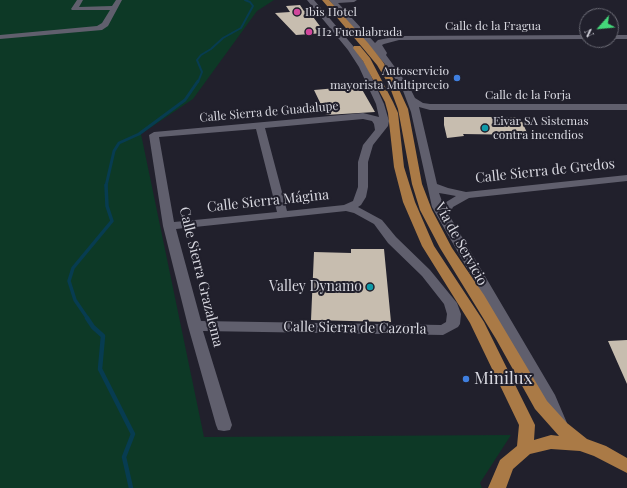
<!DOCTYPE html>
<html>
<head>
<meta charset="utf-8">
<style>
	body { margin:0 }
	#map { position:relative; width:627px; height:488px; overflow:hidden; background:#21202c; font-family:"Playfair Display",serif }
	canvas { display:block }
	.north { position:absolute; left:579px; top:8px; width:40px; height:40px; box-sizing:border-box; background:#21202c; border:1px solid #6a6a74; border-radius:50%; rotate:243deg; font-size:11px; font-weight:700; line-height:16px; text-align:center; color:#d8d8e0 }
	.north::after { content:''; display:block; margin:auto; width:14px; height:18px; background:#44d77a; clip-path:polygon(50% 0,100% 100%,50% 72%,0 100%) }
</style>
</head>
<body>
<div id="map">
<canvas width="627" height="488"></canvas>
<div class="north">N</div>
</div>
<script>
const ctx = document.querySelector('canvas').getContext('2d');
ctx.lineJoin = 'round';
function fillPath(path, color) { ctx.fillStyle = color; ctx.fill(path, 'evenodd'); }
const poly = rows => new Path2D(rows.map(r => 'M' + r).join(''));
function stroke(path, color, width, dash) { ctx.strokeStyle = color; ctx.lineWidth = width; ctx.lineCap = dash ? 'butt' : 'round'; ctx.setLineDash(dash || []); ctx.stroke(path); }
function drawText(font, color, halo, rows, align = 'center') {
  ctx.font = font + ' "Playfair Display",serif'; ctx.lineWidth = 4; ctx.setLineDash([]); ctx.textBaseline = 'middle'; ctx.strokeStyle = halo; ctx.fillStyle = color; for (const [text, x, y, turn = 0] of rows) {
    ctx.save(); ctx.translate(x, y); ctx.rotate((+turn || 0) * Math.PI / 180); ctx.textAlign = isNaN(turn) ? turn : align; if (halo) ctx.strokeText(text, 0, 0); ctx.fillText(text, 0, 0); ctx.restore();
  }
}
const green = poly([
	[0,0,274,0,257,11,193,99,141,134,204,437,511,435,480,483,482,488,0,488]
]);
const streamFar3 = poly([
	[198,82,202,72,197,60,201,55,211,49,223,38,241,28,253,6,250,2,245,0]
]);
const streamFar2 = poly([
	[106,186,114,151,119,143,139,134,185,100,198,81]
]);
const streamFar1 = poly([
	[88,319,75,300,69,281,73,268,112,221,107,206,106,185]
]);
const stream = poly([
	[87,318,93,327,103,336,100,369,133,434,124,457,131,488]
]);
const building = poly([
	[300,5,304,11,308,10,325,33,296,35,275,13,290,12,286,6],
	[360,86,375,112,326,115,314,90],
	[444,117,520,117,528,135,463,134,464,136,447,138,444,125],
	[351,249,384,249,391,322,311,320,314,252,351,253],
	[627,340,627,384,608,341]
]);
const minor = poly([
	[77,0,83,0,79,7,112,6,116,0,122,0,108,26,102,30,0,39,0,35,97,26,102,23,110,10,72,10,71,9,77,0],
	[307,0,314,0,354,47,367,67,384,104,389,121,388,126,373,145,368,162,368,187,366,197,361,205,358,207,382,220,396,237,430,270,457,303,461,314,460,324,458,327,443,335,203,331,232,425,230,430,224,431,218,430,216,425,188,326,163,226,149,135,154,132,363,113,379,117,376,104,359,67,348,50,307,0],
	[363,119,372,121,374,124,375,130,363,145,358,162,358,187,353,201,344,205,287,211,265,128,363,119],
	[256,129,277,212,174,222,159,137,256,129],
	[346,211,354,213,374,224,388,243,422,276,444,304,447,314,446,322,441,325,201,321,176,229,346,211],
	[329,0,357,0,354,2,338,3,375,43,378,40,399,36,587,35,587,39,399,40,384,44,382,45,387,53,386,55,410,88,415,98,423,103,430,104,627,104,627,110,430,110,419,107,437,184,448,188,466,192,627,175,627,181,469,198,453,207,449,215,555,395,567,423,565,428,559,429,553,428,543,400,432,207,411,112,402,88,384,63,329,0],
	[439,193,445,194,456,196,443,204,439,193],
	[611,35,627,35,627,39,611,39,611,35]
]);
const major = poly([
	[322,0,329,0,368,43,383,62,397,85,408,109,422,184,432,210,452,248,484,295,547,401,567,423,587,439,606,446,627,458,627,473,594,456,580,451,551,449,530,454,513,469,506,488,488,488,500,460,517,446,519,425,470,323,422,246,403,202,394,167,388,113,385,102,363,61,353,48,354,46,360,46,370,58,393,102,398,113,404,167,415,202,434,246,484,322,535,425,534,440,551,435,559,436,535,409,496,339,440,248,420,210,412,184,398,109,389,85,377,65,362,47,322,0]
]);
const markers = [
	[297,12,4,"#d1479c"],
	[309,32,4,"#d1479c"],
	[457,78,4,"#3f7fe0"],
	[485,128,4,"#0f9aa8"],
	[370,287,4,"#0f9aa8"],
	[466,379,4,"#3f7fe0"]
];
const farPoinames = [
	["Ibis Hotel",305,12],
	["H2 Fuenlabrada",317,32],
	["Autoservicio",449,71,"right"],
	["mayorista Multiprecio",449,85,"right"],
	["Eivar SA Sistemas",493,121],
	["contra incendios",493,135]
];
const farStreetnames = [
	["Calle de la Fragua",493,26],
	["Calle de la Forja",528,95],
	["Calle Sierra de Guadalupe",269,112,-5]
];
const streetNames = [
	["Calle Sierra de Gredos",545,171,-6],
	["Calle Sierra Mágina",268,201,-6],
	["Vía de Servicio",461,244,61],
	["Calle Sierra Grazalema",201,277,76],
	["Calle Sierra de Cazorla",355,328,1]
];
const poiNames = [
	["Valley Dynamo",362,287]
];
const nearPoinames = [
	["Minilux",474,379]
];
fillPath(green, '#0d3926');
stroke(streamFar3, '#073c51', 2);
stroke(streamFar2, '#073c51', 3);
stroke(streamFar1, '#073c51', 3.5);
stroke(stream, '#073c51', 4.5);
fillPath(building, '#c7bdaf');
fillPath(minor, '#605f6d');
fillPath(major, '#aa7a46');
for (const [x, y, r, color] of markers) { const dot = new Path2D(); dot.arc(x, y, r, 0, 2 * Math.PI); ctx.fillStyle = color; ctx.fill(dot); stroke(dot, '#21202c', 1.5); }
drawText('12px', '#d8d8e0', '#21202c', farPoinames, 'left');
drawText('12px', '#d8d8e0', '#21202c', farStreetnames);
drawText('14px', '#d8d8e0', '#21202c', streetNames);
drawText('14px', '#d8d8e0', '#21202c', poiNames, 'right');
drawText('17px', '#d8d8e0', '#21202c', nearPoinames, 'left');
</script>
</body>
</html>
